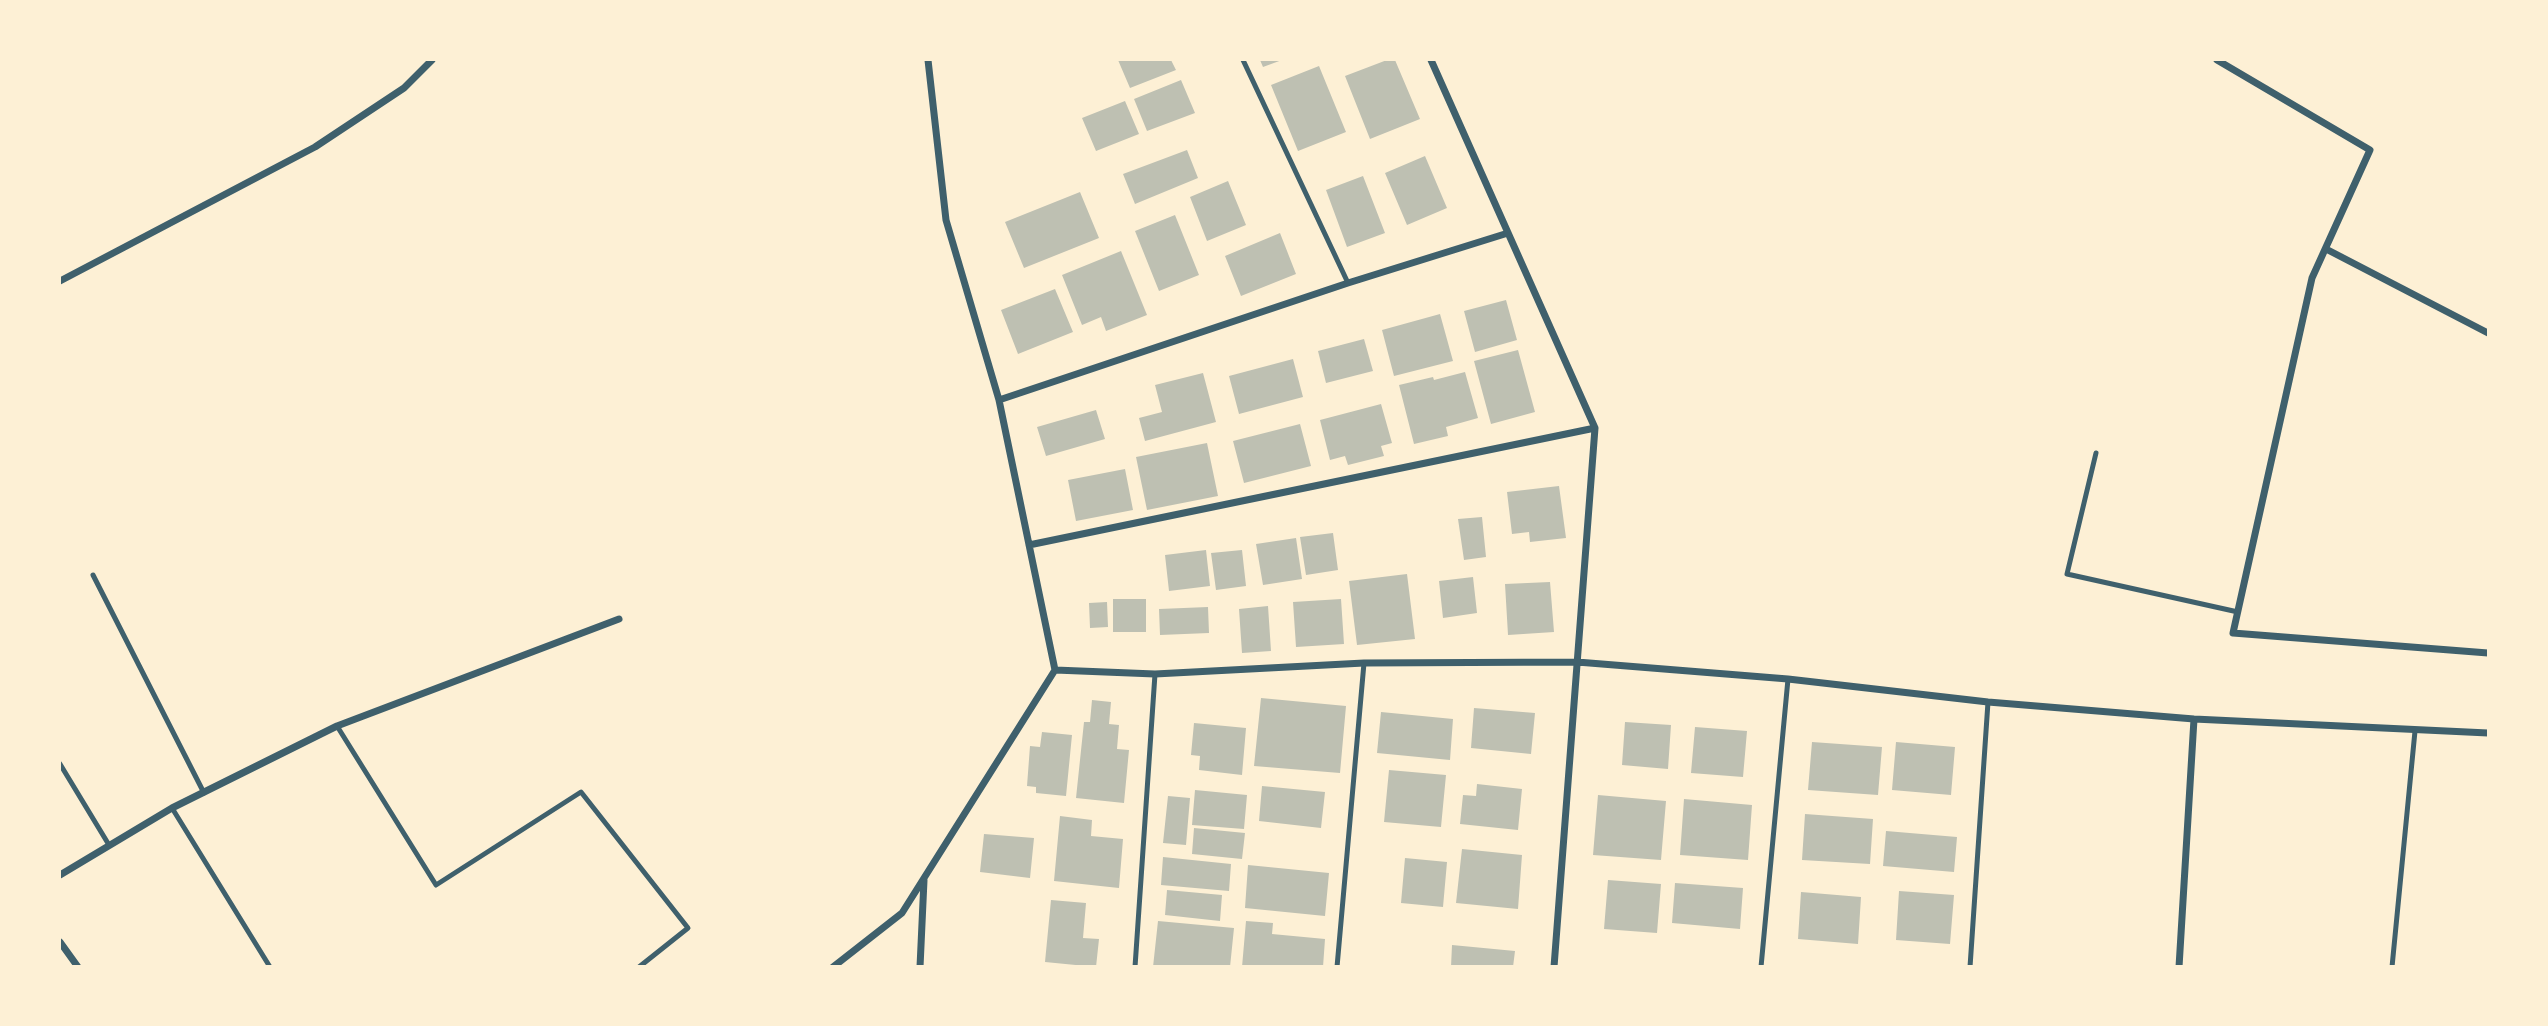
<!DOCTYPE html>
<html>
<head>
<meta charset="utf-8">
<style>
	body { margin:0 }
	#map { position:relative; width:2548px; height:1026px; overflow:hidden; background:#fdf0d5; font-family:Barlow,sans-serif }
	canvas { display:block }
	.frame { position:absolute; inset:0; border:61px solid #fdf0d5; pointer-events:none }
</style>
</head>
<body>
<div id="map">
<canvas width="2548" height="1026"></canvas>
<div class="frame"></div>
</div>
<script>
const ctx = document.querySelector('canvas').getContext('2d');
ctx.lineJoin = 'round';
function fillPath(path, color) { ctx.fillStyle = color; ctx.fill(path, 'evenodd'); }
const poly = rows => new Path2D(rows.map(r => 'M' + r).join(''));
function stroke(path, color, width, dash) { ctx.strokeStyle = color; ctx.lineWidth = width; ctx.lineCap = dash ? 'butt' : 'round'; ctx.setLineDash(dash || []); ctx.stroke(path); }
const building = poly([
	[1118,60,1171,60,1176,70,1130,88],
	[1260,60,1282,60,1263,67],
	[1387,60,1395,60,1420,119,1370,139,1345,76],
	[1319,66,1346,132,1298,151,1271,85],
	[1181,80,1195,113,1147,131,1134,99],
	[1125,101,1139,134,1096,151,1082,118],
	[1187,150,1198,178,1135,204,1123,174],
	[1425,156,1447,208,1407,225,1385,173],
	[1363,176,1385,233,1347,247,1326,190],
	[1228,181,1246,225,1207,241,1190,197],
	[1080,192,1099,238,1024,268,1005,222],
	[1175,215,1199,275,1159,291,1135,231],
	[1280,233,1296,274,1241,296,1225,256],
	[1121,251,1147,315,1106,331,1101,317,1082,325,1062,275],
	[1055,289,1073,332,1018,354,1001,310],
	[1506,300,1517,340,1475,352,1464,311],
	[1440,314,1453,361,1394,376,1382,330],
	[1364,339,1373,371,1326,383,1318,351],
	[1518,350,1535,412,1491,424,1474,361],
	[1293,359,1303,397,1239,414,1229,376],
	[1465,372,1478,418,1446,427,1448,436,1414,444,1399,385,1433,377,1434,380],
	[1203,373,1216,422,1145,441,1139,418,1162,412,1155,385],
	[1381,404,1392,443,1381,446,1384,456,1348,465,1345,456,1330,460,1320,420],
	[1096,410,1105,439,1046,456,1037,427],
	[1300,424,1311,466,1244,483,1233,441],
	[1207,443,1218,496,1147,510,1136,457],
	[1125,469,1133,510,1076,521,1068,480],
	[1559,486,1566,538,1530,542,1529,532,1512,534,1507,492],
	[1482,517,1486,557,1464,560,1458,519],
	[1333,533,1338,570,1306,575,1300,537],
	[1296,538,1302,579,1263,585,1256,544],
	[1206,550,1210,586,1169,591,1165,555],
	[1242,550,1246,586,1216,590,1211,553],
	[1407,574,1415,639,1357,645,1349,581],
	[1473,577,1477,613,1443,618,1439,581],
	[1550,582,1554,632,1508,635,1505,584],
	[1113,599,1146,599,1146,632,1113,632],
	[1341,599,1344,644,1296,647,1293,602],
	[1107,602,1108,627,1090,628,1089,603],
	[1268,606,1271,651,1242,653,1239,609],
	[1208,607,1209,633,1160,635,1159,609],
	[1261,698,1346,706,1340,773,1254,766],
	[1092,700,1111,702,1109,724,1119,725,1117,749,1129,750,1124,803,1076,798,1084,722,1090,722],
	[1474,708,1535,713,1531,754,1471,748],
	[1381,712,1453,719,1450,760,1377,753],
	[1625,722,1671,725,1668,769,1622,765],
	[1194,723,1246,728,1242,775,1199,770,1200,756,1191,755],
	[1695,727,1747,731,1743,777,1691,773],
	[1042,732,1072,735,1066,796,1036,793,1036,787,1027,786,1030,746,1040,747],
	[1812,742,1882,747,1878,795,1808,790],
	[1896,742,1955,747,1951,795,1892,790],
	[1389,770,1446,775,1441,827,1384,822],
	[1477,784,1522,789,1518,830,1460,824,1463,795,1476,796],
	[1262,786,1325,792,1321,828,1259,821],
	[1195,790,1247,795,1244,829,1192,825],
	[1598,795,1666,801,1661,860,1593,855],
	[1168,796,1190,798,1186,845,1163,843],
	[1684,799,1752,805,1748,860,1680,855],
	[1805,814,1873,819,1870,864,1802,860],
	[1060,816,1092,820,1091,836,1123,839,1119,888,1054,881],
	[1194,828,1245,833,1242,859,1192,854],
	[1886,831,1957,837,1954,872,1883,866],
	[984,834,1034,838,1030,878,980,872],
	[1462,849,1522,855,1518,909,1456,903],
	[1163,857,1231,864,1229,891,1161,885],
	[1405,858,1447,862,1443,907,1401,903],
	[1248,865,1329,873,1325,916,1245,908],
	[1608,880,1661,884,1657,933,1604,929],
	[1675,883,1743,888,1740,929,1672,923],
	[1167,890,1222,895,1220,921,1165,915],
	[1899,891,1954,895,1950,944,1896,940],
	[1801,892,1861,897,1858,944,1798,939],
	[1051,900,1086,903,1083,938,1099,939,1096,967,1045,962],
	[1158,921,1234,928,1230,967,1153,967],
	[1246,921,1273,923,1272,934,1325,939,1323,967,1242,967],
	[1452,945,1515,951,1513,967,1451,967]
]);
const service = poly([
	[1243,60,1348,283],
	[2096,453,2067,574,2238,612],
	[93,575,204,793],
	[337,726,436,885,581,792,688,928,639,967],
	[60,764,109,845],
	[172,808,270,967],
	[1135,967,1155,674],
	[1337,967,1364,663],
	[1761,967,1788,679],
	[1970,967,1988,702],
	[2392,967,2415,731]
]);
const minor = poly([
	[1431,60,1595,428,1554,967],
	[2217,60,2370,150,2312,278,2233,633,2488,653],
	[2326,249,2488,333],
	[60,281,315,147,404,88,432,60],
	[999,400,1348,283,1508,233],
	[1029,545,1595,428],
	[1055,670,1155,674,1364,663,1577,662,1788,679,1988,702,2194,719,2488,733],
	[60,875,172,808,337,726,619,619],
	[60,942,78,967],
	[833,967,902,913,1055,670,999,400,946,220,928,60],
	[920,967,924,880],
	[2179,967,2194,719]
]);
fillPath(building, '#bec0b2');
stroke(service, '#3f606c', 5);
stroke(minor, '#3f606c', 7);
</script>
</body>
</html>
